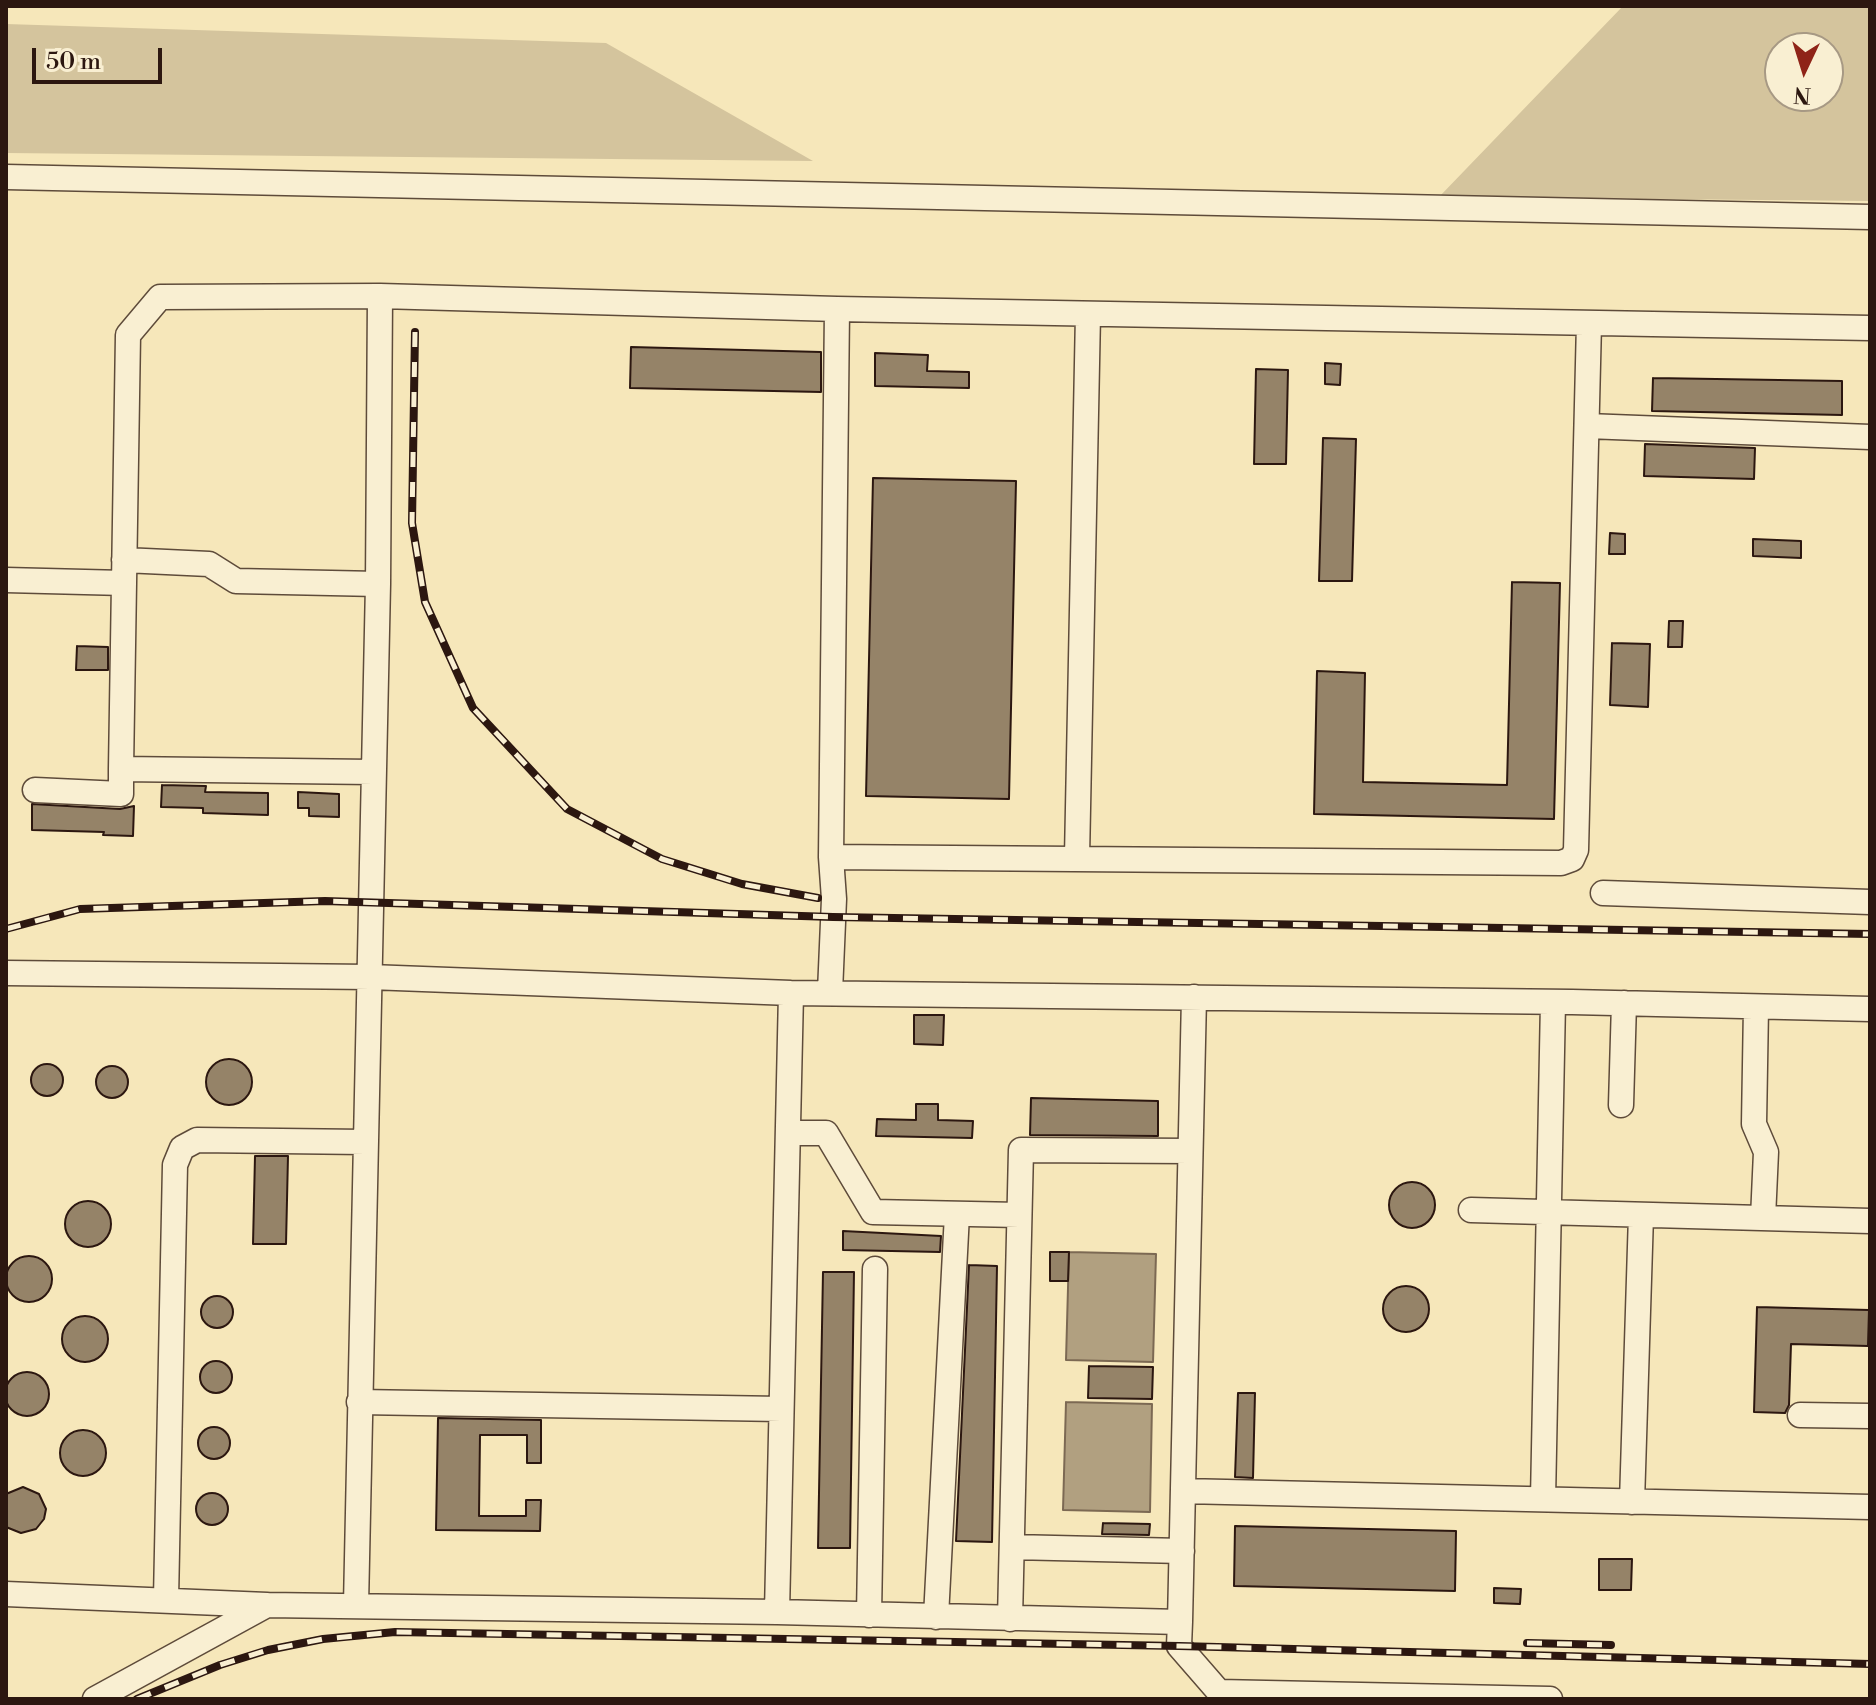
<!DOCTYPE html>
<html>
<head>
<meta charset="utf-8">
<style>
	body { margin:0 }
	#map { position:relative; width:1876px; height:1705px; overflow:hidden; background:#f6e7ba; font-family:"Libre Bodoni",serif }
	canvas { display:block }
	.frame { position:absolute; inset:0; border:8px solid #2c1710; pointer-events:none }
	.north { position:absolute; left:1764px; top:32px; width:80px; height:80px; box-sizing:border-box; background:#f9efd2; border:2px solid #a79984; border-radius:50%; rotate:184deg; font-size:22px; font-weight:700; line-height:32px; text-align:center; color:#2c1710 }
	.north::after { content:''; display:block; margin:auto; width:28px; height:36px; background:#8f2418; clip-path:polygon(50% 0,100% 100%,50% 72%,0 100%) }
	.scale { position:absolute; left:32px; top:48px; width:130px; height:36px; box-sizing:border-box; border:4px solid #2c1710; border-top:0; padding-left:10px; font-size:24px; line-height:28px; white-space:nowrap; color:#2c1710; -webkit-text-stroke:6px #f9efd2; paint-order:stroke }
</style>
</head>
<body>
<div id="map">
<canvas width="1876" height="1705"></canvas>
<div class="frame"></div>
<div class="north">N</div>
<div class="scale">50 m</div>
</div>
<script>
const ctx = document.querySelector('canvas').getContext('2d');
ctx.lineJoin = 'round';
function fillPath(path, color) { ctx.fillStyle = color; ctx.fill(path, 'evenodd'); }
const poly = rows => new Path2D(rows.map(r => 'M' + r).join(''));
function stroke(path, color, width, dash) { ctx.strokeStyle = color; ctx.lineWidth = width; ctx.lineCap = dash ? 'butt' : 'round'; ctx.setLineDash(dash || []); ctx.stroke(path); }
const green = poly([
	[1623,6,1870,6,1870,201,1439,197],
	[1780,48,1828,48,1828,96,1780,96],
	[6,24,606,43,813,161,6,153]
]);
const water = poly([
	[1069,1252,1156,1254,1153,1362,1066,1360,1069,1252],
	[1066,1402,1152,1404,1150,1512,1063,1510,1066,1402]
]);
const building = poly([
	[631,347,821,352,821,392,630,388,631,347],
	[875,353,928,355,927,371,969,372,969,388,875,386,875,353],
	[1325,363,1341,364,1340,385,1325,384,1325,363],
	[1256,369,1288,370,1286,464,1254,464,1256,369],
	[1653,378,1842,381,1842,415,1652,411,1653,378],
	[1323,438,1356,439,1352,581,1319,581,1323,438],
	[1645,444,1755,448,1754,479,1644,476,1645,444],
	[873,478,1016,481,1009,799,866,796,873,478],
	[1610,533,1625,534,1625,554,1609,554,1610,533],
	[1753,539,1801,541,1801,558,1753,556,1753,539],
	[1512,582,1560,583,1554,819,1314,814,1317,671,1365,673,1363,782,1507,785,1512,582],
	[1669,621,1683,621,1682,647,1668,647,1669,621],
	[1612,643,1650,644,1648,707,1610,705,1612,643],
	[77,646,108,647,108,670,76,670,77,646],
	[162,785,206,786,205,792,268,793,268,815,203,813,203,808,161,807,162,785],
	[298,792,339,794,339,817,309,816,309,808,298,808,298,792],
	[32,804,120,809,134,806,133,836,103,835,104,832,32,830,32,804],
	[914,1015,944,1015,943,1045,914,1044,914,1015],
	'206 1082a23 23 0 1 1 46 0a23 23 0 1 1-46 0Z',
	'31 1080a16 16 0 1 1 32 0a16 16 0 1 1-32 0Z',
	'96 1082a16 16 0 1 1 32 0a16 16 0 1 1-32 0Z',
	[1031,1098,1158,1101,1158,1136,1030,1135,1031,1098],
	[916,1104,938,1104,938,1120,973,1121,972,1138,876,1136,877,1119,916,1120,916,1104],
	[255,1156,288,1156,286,1244,253,1244,255,1156],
	'1389 1205a23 23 0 1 1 46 0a23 23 0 1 1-46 0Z',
	'65 1224a23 23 0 1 1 46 0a23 23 0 1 1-46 0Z',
	[843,1231,941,1236,940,1252,843,1250,843,1231],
	[1050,1252,1069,1252,1068,1281,1050,1281,1050,1252],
	'6 1279a23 23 0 1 1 46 0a23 23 0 1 1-46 0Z',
	[969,1265,997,1266,992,1542,956,1541,969,1265],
	[823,1272,854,1272,850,1548,818,1548,823,1272],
	'1383 1309a23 23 0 1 1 46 0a23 23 0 1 1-46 0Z',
	'201 1312a16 16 0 1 1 32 0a16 16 0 1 1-32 0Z',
	[1757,1307,1869,1310,1868,1346,1791,1344,1789,1405,1785,1413,1754,1412,1757,1307],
	'62 1339a23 23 0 1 1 46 0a23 23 0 1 1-46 0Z',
	'200 1377a16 16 0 1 1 32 0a16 16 0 1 1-32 0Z',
	[1089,1366,1153,1367,1152,1399,1088,1398,1089,1366],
	'5 1394a22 22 0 1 1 44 0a22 22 0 1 1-44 0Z',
	[1238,1393,1255,1393,1253,1478,1235,1477,1238,1393],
	[438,1418,541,1420,541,1463,527,1463,527,1435,480,1435,479,1516,526,1516,526,1500,541,1500,540,1531,436,1530,438,1418],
	'198 1443a16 16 0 1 1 32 0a16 16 0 1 1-32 0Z',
	'60 1453a23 23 0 1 1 46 0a23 23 0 1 1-46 0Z',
	[23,1487,39,1494,46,1509,44,1519,36,1529,21,1533,6,1527,6,1494,23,1487],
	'196 1509a16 16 0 1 1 32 0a16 16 0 1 1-32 0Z',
	[1103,1523,1150,1524,1149,1535,1102,1534,1103,1523],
	[1235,1526,1456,1531,1455,1591,1234,1586,1235,1526],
	[1599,1559,1632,1559,1631,1590,1599,1590,1599,1559],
	[1494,1588,1521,1589,1520,1604,1494,1603,1494,1588]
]);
const minor = poly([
	[6,177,1870,217],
	[1587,426,1870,437],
	[124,560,209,564,236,581,378,584],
	[6,580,124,583,128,335,160,297,380,296],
	[124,583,121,769,373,772],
	[35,790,121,794,121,769],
	[831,857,1561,863,1572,859,1576,850,1589,323],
	[1077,857,1088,314],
	[1603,893,1870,902],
	[6,973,370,977,791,993,1572,1002,1870,1009],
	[830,992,834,899,831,857,837,309],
	[1756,1007,1754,1124,1766,1152,1763,1218],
	[1621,1105,1624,1003],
	[788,1133,826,1133,873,1212,1019,1215],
	[1471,1210,1870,1221],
	[359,1402,781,1409],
	[1800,1415,1870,1416],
	[1183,1491,1870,1507],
	[1543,1499,1553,1002],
	[1632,1502,1641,1215],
	[1012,1547,1182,1551],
	[6,1594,267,1605],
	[166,1599,175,1165,182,1148,197,1140,365,1142],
	[356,1605,378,584,380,296,837,309,1870,328],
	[777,1612,791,993],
	[869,1615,875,1269],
	[936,1617,957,1214],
	[1010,1619,1021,1150,1190,1151],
	[1180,1622,1194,997],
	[95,1699,267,1605,777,1612,1180,1622,1179,1646,1219,1692,1550,1699]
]);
const rail = poly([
	[415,332,412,523,425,602,473,708,567,809,662,859,742,884,818,898],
	[6,929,80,909,325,901,833,917,1870,934],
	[1527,1643,1611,1645],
	[137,1699,220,1665,268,1650,323,1639,395,1632,1179,1646,1870,1664]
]);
fillPath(green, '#d4c49d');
fillPath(water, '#b1a080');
stroke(water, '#7c6953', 2);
fillPath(building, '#958368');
stroke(building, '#2c1710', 2);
stroke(minor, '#5e4b3a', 27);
stroke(minor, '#f9efd2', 24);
stroke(rail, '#2c1710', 8);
stroke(rail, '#f9efd2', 5, [15]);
</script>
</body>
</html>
